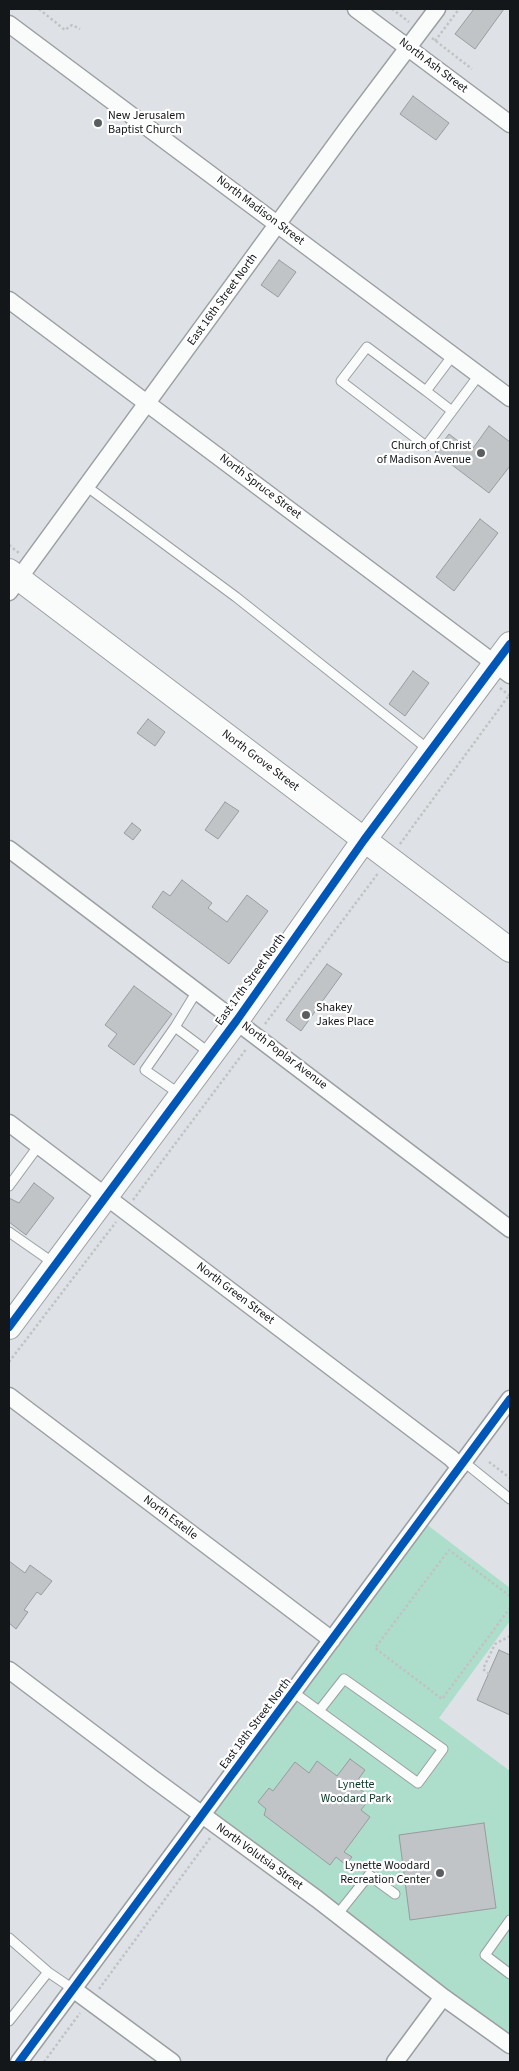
<!DOCTYPE html>
<html>
<head>
<meta charset="utf-8">
<style>
	body { margin:0 }
	#map { position:relative; width:519px; height:2071px; overflow:hidden; background:#dee2e6; font-family:"Source Sans 3",sans-serif }
	canvas { display:block }
	.frame { position:absolute; inset:0; border:10px solid #14171a; pointer-events:none }
</style>
</head>
<body>
<div id="map">
<canvas width="519" height="2071"></canvas>
<div class="frame"></div>
</div>
<script>
const ctx = document.querySelector('canvas').getContext('2d');
ctx.lineJoin = 'round';
function fillPath(path, color) { ctx.fillStyle = color; ctx.fill(path, 'evenodd'); }
const poly = rows => new Path2D(rows.map(r => 'M' + r).join(''));
function stroke(path, color, width, dash) { ctx.strokeStyle = color; ctx.lineWidth = width; ctx.lineCap = dash ? 'butt' : 'round'; ctx.setLineDash(dash || []); ctx.stroke(path); }
function drawText(font, color, halo, rows, align = 'center') {
  ctx.font = font + ' "Source Sans 3",sans-serif'; ctx.lineWidth = 4.5; ctx.setLineDash([]); ctx.textBaseline = 'middle'; ctx.strokeStyle = halo; ctx.fillStyle = color; for (const [text, x, y, turn = 0] of rows) {
    ctx.save(); ctx.translate(x, y); ctx.rotate((+turn || 0) * Math.PI / 180); ctx.textAlign = isNaN(turn) ? turn : align; if (halo) ctx.strokeText(text, 0, 0); ctx.fillText(text, 0, 0); ctx.restore();
  }
}
const green = poly([
	[421,1520,510,1588,510,1621,439,1718,510,1771,510,2044,202,1815]
]);
const building = poly([
	[474,9,504,9,475,49,455,34,474,9],
	[413,96,449,123,436,140,400,114,413,96],
	[279,260,296,272,278,297,261,285,279,260],
	[489,426,510,442,510,466,489,493,435,452,449,434,471,451,489,426],
	[480,519,498,533,454,591,436,577,480,519],
	[413,671,429,683,405,716,389,704,413,671],
	[148,719,165,732,155,746,137,733,148,719],
	[225,802,239,811,218,839,205,830,225,802],
	[132,823,141,830,133,840,124,833,132,823],
	[182,880,212,903,208,908,227,922,247,895,268,911,229,964,152,907,163,891,170,896,182,880],
	[327,964,342,974,301,1031,286,1020,327,964],
	[134,986,172,1014,134,1065,108,1046,117,1034,105,1025,134,986],
	[34,1183,54,1198,26,1235,9,1222,9,1198,19,1203,34,1183],
	[9,1561,25,1573,30,1565,52,1581,41,1595,37,1592,24,1610,28,1612,16,1629,9,1623,9,1561],
	[499,1650,510,1655,510,1715,477,1700,499,1650],
	[350,1759,365,1770,354,1785,371,1797,361,1810,370,1817,344,1852,352,1857,346,1865,336,1857,330,1865,264,1815,266,1809,258,1802,269,1788,273,1791,295,1762,309,1773,317,1761,337,1776,350,1759],
	[484,1823,496,1908,410,1920,399,1835,484,1823]
]);
const path = poly([
	[39,9,65,30,72,25,80,29],
	[392,9,409,22],
	[432,38,472,69],
	[435,41,459,9],
	[9,545,19,553],
	[500,688,510,696],
	[400,844,510,694],
	[265,1024,379,872],
	[133,1200,247,1048],
	[9,1362,116,1222],
	[489,1462,510,1478],
	[510,1596,449,1550,375,1648,442,1699,510,1608],
	[489,1674,483,1669,495,1644,510,1636],
	[99,1989,210,1838],
	[44,2062,80,2013]
]);
const lane = poly([
	[453,355,426,391,367,347,341,381,426,446,479,375],
	[426,391,452,411],
	[86,486,236,597,429,750],
	[175,1027,197,991],
	[181,1095,145,1070,175,1027,211,1054],
	[9,1186,39,1145],
	[9,1232,55,1264],
	[464,1462,510,1499],
	[293,1692,319,1711,418,1783,443,1749,344,1679,319,1711],
	[337,1915,369,1875,395,1894],
	[510,1920,485,1955,510,1974],
	[9,1938,48,1972,73,1989],
	[9,2021,48,1972]
]);
const street = poly([
	[356,9,510,124],
	[9,24,510,398],
	[9,300,510,675],
	[9,592,349,126,437,9],
	[9,849,510,1229],
	[9,1123,451,1458,460,1467],
	[9,1396,332,1640],
	[9,1670,152,1778,317,1899,443,1997,510,2045],
	[73,1989,172,2062],
	[19,2062,510,1399],
	[395,2062,443,1997]
]);
const secondary = poly([
	[9,571,510,950],
	[9,1327,237,1020,364,840,510,644]
]);
const cycleway = poly([
	[9,1327,237,1020,364,840,510,644],
	[19,2062,510,1399]
]);
const markers = [
	[98,123,5,"#5b5e61"],
	[481,453,5,"#5b5e61"],
	[306,1015,5,"#5b5e61"],
	[440,1873,5,"#5b5e61"]
];
const streetNames = [
	["North Ash Street",433,66,37],
	["North Madison Street",260,211,37],
	["East 16th Street North",223,300,-54],
	["North Spruce Street",260,487,37],
	["North Grove Street",260,761,37],
	["East 17th Street North",251,980,-54],
	["North Poplar Avenue",284,1056,37],
	["North Green Street",235,1294,37],
	["North Estelle",170,1518,37],
	["East 18th Street North",256,1724,-53],
	["North Volutsia Street",259,1857,36]
];
const poiNames = [
	["New Jerusalem",108,116],
	["Baptist Church",108,130],
	["Church of Christ",471,446,"right"],
	["of Madison Avenue",471,460,"right"],
	["Shakey",316,1008],
	["Jakes Place",316,1022],
	["Lynette Woodard",430,1866,"right"],
	["Recreation Center",430,1880,"right"]
];
const parkNames = [
	["Lynette",356,1785],
	["Woodard Park",356,1799]
];
fillPath(green, '#addecb');
fillPath(building, '#c1c4c7');
stroke(building, '#989c9e', 1);
stroke(lane, '#9b9fa2', 11);
stroke(street, '#9b9fa2', 19);
stroke(secondary, '#9b9fa2', 26);
stroke(path, '#c1c2c3', 2.5, [2.5, 2.5]);
stroke(lane, '#fafbfb', 9);
stroke(street, '#fafbfb', 16);
stroke(secondary, '#fafbfb', 24);
stroke(cycleway, '#0057b8', 8);
for (const [x, y, r, color] of markers) { const dot = new Path2D(); dot.arc(x, y, r, 0, 2 * Math.PI); ctx.fillStyle = color; ctx.fill(dot); stroke(dot, '#fff', 2); }
drawText('12px', '#14171a', '#fff', streetNames);
drawText('12px', '#14171a', '#fff', poiNames, 'left');
drawText('12px', '#0b3727', '#fff', parkNames);
</script>
</body>
</html>
